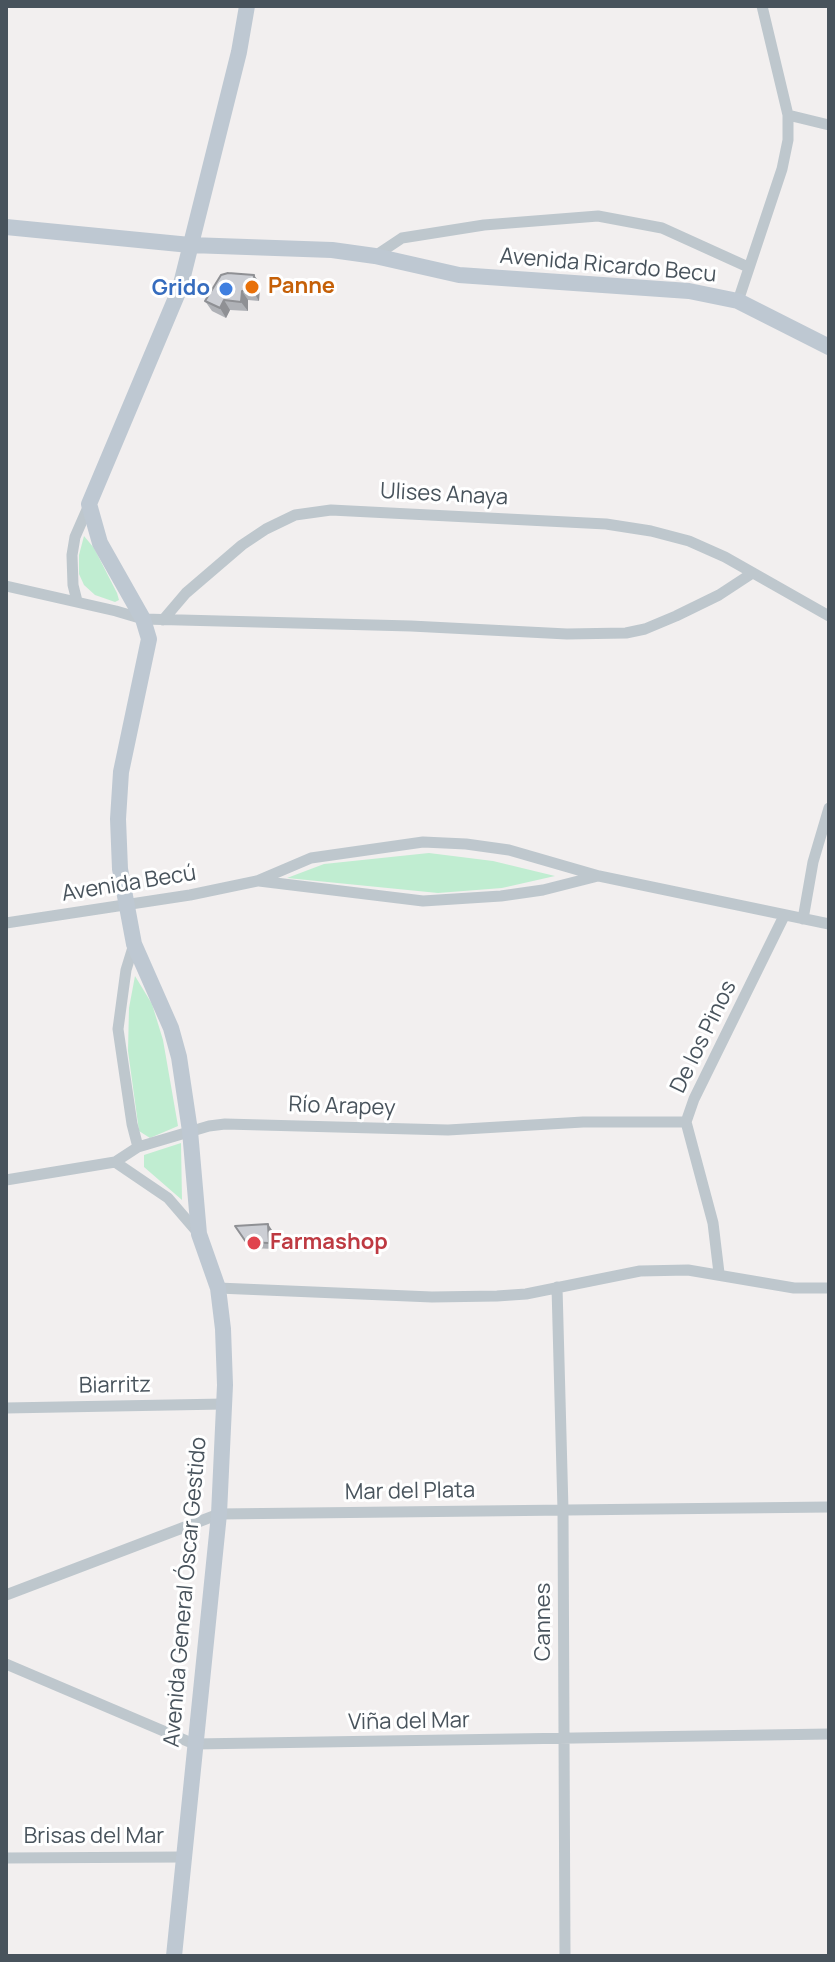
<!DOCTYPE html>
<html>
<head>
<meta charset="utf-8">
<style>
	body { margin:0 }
	#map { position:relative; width:835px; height:1962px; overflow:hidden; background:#f2efef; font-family:Manrope,sans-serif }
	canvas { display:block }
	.frame { position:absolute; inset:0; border:8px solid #48535c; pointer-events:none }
</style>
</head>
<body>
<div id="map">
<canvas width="835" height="1962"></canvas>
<div class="frame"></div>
</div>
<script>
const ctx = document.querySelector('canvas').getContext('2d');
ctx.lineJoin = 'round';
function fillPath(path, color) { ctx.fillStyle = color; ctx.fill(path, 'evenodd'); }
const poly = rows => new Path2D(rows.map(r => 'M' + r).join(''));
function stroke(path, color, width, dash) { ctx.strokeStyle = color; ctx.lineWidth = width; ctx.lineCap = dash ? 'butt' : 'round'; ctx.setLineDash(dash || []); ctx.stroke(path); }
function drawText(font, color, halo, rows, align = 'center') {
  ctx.font = font + ' Manrope,sans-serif'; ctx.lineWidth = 6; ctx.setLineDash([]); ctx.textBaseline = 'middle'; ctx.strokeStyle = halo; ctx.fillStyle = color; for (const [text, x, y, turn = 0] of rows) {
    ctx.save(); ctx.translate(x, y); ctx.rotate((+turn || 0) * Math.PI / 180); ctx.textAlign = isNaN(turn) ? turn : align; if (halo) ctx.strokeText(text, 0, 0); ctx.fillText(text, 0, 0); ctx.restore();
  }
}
const green = poly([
	[84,536,94,548,117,593,119,600,115,602,95,595,84,585,79,574,79,555],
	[429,853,493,861,555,876,502,888,438,893,287,878,324,864],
	[135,976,152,1004,163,1040,178,1126,150,1138,139,1131,128,1051,129,1008],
	[181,1143,182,1200,144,1167,144,1155]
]);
const street = poly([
	[788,115,829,125],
	[375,256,402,238,484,225,598,216,662,228,748,267],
	[738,301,782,169,788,140,788,115,762,6],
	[6,586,116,611,143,619,411,626,567,634,626,633,645,629,676,616,719,595,751,574],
	[77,601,73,585,72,555,75,537,89,505],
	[163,620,186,593,242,545,266,529,295,515,331,510,606,524,651,531,689,541,725,557,829,616],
	[259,881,423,901,501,896,543,890,598,876],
	[803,919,813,862,829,808],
	[6,923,190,895,257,881,311,858,423,842,466,844,509,850,599,876,829,924],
	[134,944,126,970,118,1029,132,1124,138,1147],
	[115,1162,168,1198,199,1234],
	[6,1180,115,1162,138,1147,209,1126,225,1124,448,1130,583,1122,686,1122],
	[719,1273,713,1223,686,1122,694,1099,784,916],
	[557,1287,563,1510,565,1956],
	[218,1288,432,1297,497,1296,526,1294,640,1271,688,1270,794,1288,829,1288],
	[6,1408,224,1404],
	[6,1595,219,1514,829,1507],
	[6,1664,194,1744,829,1734],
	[6,1858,183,1857]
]);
const secondary = poly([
	[6,227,190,245,332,250,375,256,459,275,689,291,738,301,829,347],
	[174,1956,219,1514,225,1385,223,1329,218,1288,199,1234,190,1131,179,1057,171,1028,134,944,120,869,118,819,121,772,149,639,143,619,100,543,89,504,180,288,239,52,247,6]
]);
const wall = poly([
	[254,275,260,284,259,301,248,300,248,311,230,310,226,318,212,311,205,301],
	[235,1226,272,1230,274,1249,251,1248]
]);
const shadedWall = poly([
	[254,275,260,284,259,301,253,291],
	[242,291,248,300,248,311,241,302],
	[224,300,230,310,226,318,220,308],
	[268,1224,272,1230,274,1249,269,1243]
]);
const building = poly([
	[228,273,254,275,253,291,242,291,241,302,224,300,220,308,205,301,221,275,228,273],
	[268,1224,269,1243,246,1242,235,1226,268,1224]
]);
const markers = [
	[252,287,8,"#e8710a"],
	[226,289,8,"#3f7fe0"],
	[254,1243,8,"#e0444e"]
];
const streetNames = [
	["Avenida Ricardo Becu",608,266,5],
	["Ulises Anaya",444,495,3],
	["Avenida Becú",129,884,-9],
	["De los Pinos",704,1037,-64],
	["Río Arapey",342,1107,2],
	["Biarritz",115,1386,-1],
	["Mar del Plata",410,1492,-1],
	["Avenida General Óscar Gestido",186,1592,-85],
	["Cannes",544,1622,-90],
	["Viña del Mar",409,1722,-1],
	["Brisas del Mar",94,1837]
];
const foodNames = [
	["Panne",268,287]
];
const shopNames = [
	["Grido",210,289]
];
const healthNames = [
	["Farmashop",270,1243]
];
fillPath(green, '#c0edd1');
stroke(street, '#bec7cd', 11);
stroke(secondary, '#bec8d2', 16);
fillPath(wall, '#afb1b6');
fillPath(shadedWall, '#8f9094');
fillPath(building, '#ccced4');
stroke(building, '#8f9094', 2);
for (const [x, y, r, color] of markers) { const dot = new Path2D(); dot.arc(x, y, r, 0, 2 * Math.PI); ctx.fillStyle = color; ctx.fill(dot); stroke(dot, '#fff', 3); }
drawText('22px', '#48535c', '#fff', streetNames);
drawText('bold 22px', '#c56008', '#fff', foodNames, 'left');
drawText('bold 22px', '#366cbe', '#fff', shopNames, 'right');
drawText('bold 22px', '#be3a42', '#fff', healthNames, 'left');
</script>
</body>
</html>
